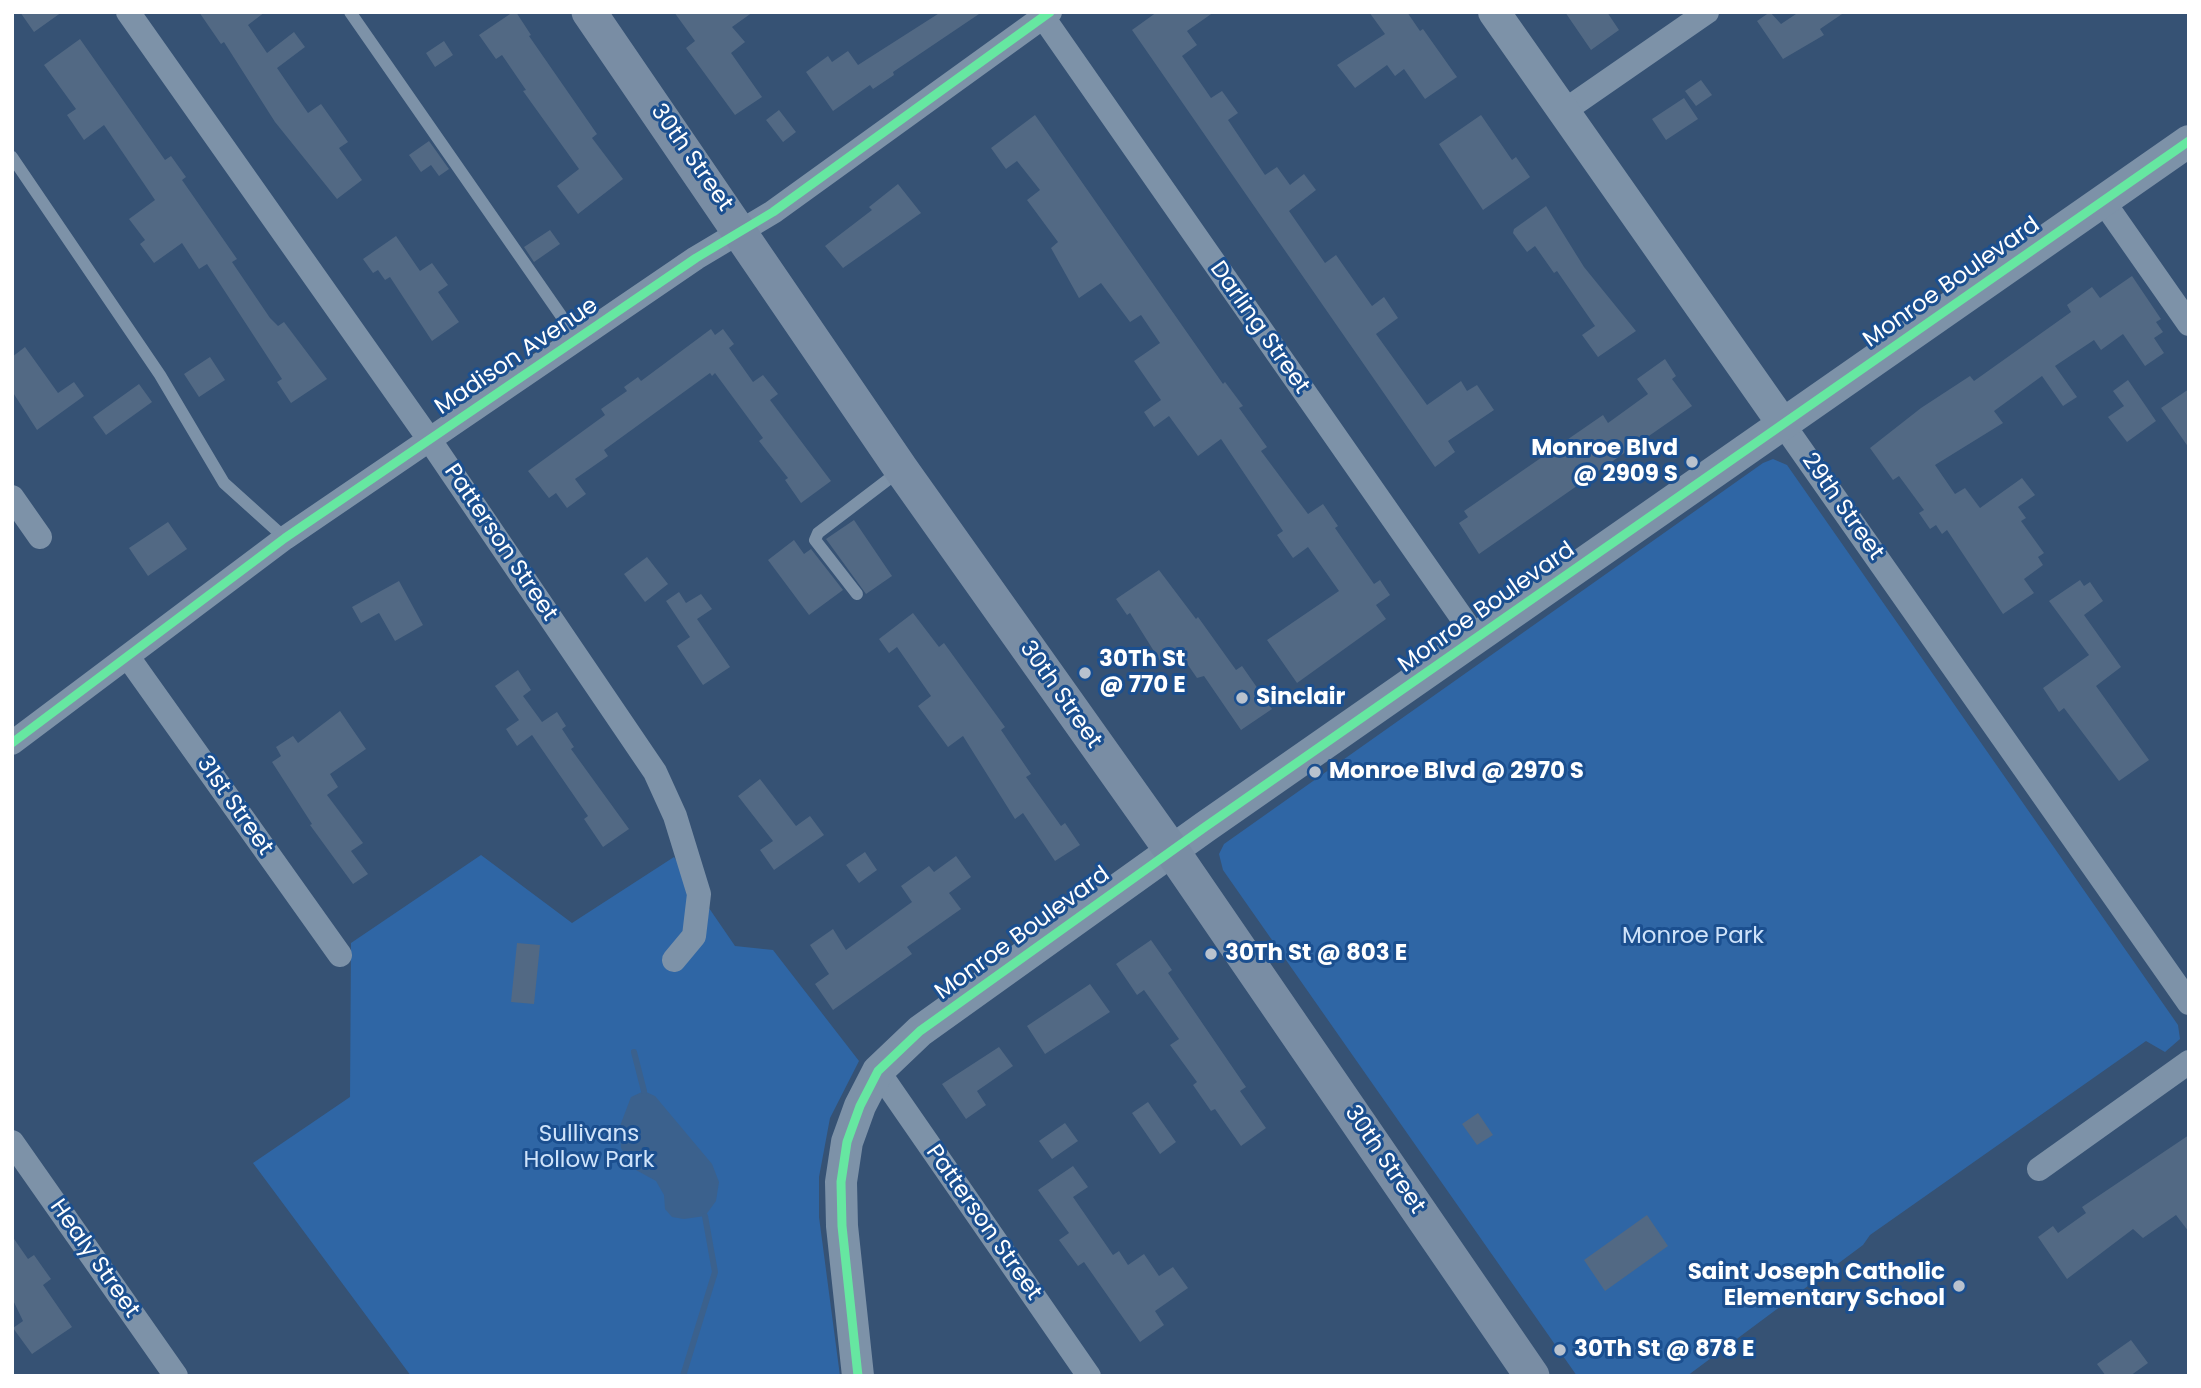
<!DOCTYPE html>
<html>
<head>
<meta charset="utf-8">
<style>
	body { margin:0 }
	#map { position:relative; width:2201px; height:1388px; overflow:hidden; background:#365274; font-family:Poppins,sans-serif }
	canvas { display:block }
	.frame { position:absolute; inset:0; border:14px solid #fff; pointer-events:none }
</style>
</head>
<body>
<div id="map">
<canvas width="2201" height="1388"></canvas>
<div class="frame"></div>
</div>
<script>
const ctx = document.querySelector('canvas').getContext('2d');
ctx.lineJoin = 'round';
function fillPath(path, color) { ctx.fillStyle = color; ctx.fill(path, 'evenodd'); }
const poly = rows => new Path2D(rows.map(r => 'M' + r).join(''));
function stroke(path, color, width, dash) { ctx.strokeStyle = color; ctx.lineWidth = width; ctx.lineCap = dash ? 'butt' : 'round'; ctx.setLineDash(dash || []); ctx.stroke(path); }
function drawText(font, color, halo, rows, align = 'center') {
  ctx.font = font + ' Poppins,sans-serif'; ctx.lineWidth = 6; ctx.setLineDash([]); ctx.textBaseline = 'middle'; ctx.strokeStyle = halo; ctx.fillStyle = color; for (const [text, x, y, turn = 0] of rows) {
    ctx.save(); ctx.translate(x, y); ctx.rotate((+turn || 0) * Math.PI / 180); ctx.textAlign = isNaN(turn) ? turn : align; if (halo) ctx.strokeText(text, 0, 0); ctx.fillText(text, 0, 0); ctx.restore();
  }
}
const green = poly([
	[1773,459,1787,465,2178,1025,2180,1039,2165,1052,2146,1041,1870,1235,1863,1245,1687,1376,1577,1376,1223,870,1219,854,1224,844,1763,463],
	[481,855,572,923,674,857,735,946,773,950,859,1061,830,1118,819,1177,819,1217,840,1376,411,1376,253,1163,350,1097,351,943]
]);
const water = poly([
	[644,1091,655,1096,712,1164,719,1182,716,1201,705,1216,684,1219,672,1217,665,1209,664,1195,656,1181,636,1170,621,1148,620,1126,631,1097]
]);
const stream = poly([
	[634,1052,644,1091],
	[683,1376,715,1272,705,1216]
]);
const building = poly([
	[20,12,62,12,34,32],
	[199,12,265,12,248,25,267,53,294,32,305,47,277,68,308,113,321,104,348,142,339,148,362,180,337,199,275,122,224,42,221,44],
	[513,12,516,12,531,35,529,36,597,134,592,138,623,179,578,214,557,186,579,169,523,91,526,90,502,55,496,59,479,35],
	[674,12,753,12,732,27,745,42,731,53,762,97,735,115,686,48,695,41],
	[941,12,982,12,893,72,894,75,873,89,870,85,833,111,806,72,828,56,832,62,848,51,858,65],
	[1157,12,1214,12,1187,31,1197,45,1182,56,1211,98,1222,91,1238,113,1228,120,1265,175,1277,167,1290,185,1304,174,1316,190,1289,211,1325,263,1336,255,1372,306,1384,297,1398,318,1376,334,1427,405,1461,381,1467,391,1477,385,1494,410,1448,441,1455,452,1435,467,1132,30],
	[1369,12,1407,12,1420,31,1423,29,1457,77,1425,99,1404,69,1395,76,1387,65,1355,88,1337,65,1385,34],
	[1565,12,1607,12,1619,30,1591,50],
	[1770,12,1781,24,1799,12,1845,12,1820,29,1824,35,1783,59,1757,21],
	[80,39,165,160,171,156,186,177,182,180,237,259,232,262,270,318,278,326,284,322,327,379,291,403,277,382,282,379,207,264,199,269,182,243,154,263,140,244,145,240,129,219,155,200,104,125,84,140,67,115,76,109,44,65],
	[444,41,453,55,435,67,426,53],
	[1701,80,1712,95,1696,106,1685,91],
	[1684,98,1698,119,1666,140,1652,119],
	[779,110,796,132,783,142,766,120],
	[1035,115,1223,384,1225,382,1243,406,1239,408,1267,447,1261,451,1308,514,1323,504,1338,526,1335,528,1374,584,1380,580,1390,595,1376,605,1386,619,1297,683,1267,640,1339,591,1308,547,1293,558,1277,535,1283,531,1221,439,1198,456,1169,416,1154,427,1144,412,1161,400,1134,361,1160,343,1141,315,1130,322,1101,283,1079,298,1051,248,1058,242,1027,200,1040,190,1017,161,1006,169,991,148],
	[1481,115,1512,160,1516,157,1530,177,1483,210,1439,144],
	[429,141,449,169,439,176,431,165,421,172,409,155],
	[898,184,921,213,843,268,825,246,872,210,869,207],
	[1546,206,1584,267,1636,331,1598,357,1582,335,1595,326,1557,271,1554,273,1535,246,1527,252,1513,233,1514,229],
	[550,230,560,244,534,262,524,247],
	[396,236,420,271,432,263,448,285,438,292,459,322,432,341,390,277,385,280,378,270,373,273,363,259],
	[2132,276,2161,319,2156,322,2163,332,2154,338,2164,353,2145,366,2123,334,2101,350,2094,340,2055,366,2077,397,2063,406,2042,376,1994,411,2003,423,1935,465,1955,494,1965,488,1980,508,2022,478,2035,495,2018,507,2026,518,2021,521,2044,553,2038,557,2043,565,2024,579,2034,593,2003,614,1947,530,1942,534,1936,525,1930,529,1919,513,1924,510,1899,476,1893,480,1870,448,1921,408,1970,376,1974,381,2071,312,2067,305,2092,287,2100,298],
	[711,329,715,335,723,329,734,344,729,348,753,382,763,375,778,394,770,400,831,481,801,503,785,480,788,478,759,441,763,438,715,373,712,376,710,373,604,450,608,456,575,479,586,494,567,508,556,493,549,498,528,471,605,415,601,409,627,391,624,387,638,377,641,381],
	[25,347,58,393,74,382,84,396,37,430,12,391,12,357],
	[210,357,225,380,199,397,184,374],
	[1665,359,1676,376,1672,379,1692,406,1479,554,1459,523,1468,517,1464,511,1603,415,1608,423,1648,394,1637,379],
	[2128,380,2156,421,2127,442,2108,417,2124,406,2113,391],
	[139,384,152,402,106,435,93,417],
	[2189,389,2189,448,2161,408],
	[854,520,892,576,866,594,826,539],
	[168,522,187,549,148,576,129,548],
	[794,540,804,554,811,549,843,590,809,615,768,560],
	[647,557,668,584,645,602,624,574],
	[1159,570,1196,619,1198,617,1236,670,1242,666,1272,709,1241,730,1204,676,1197,678,1179,652,1162,664,1130,613,1127,615,1116,599],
	[2080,580,2084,586,2090,582,2103,601,2084,615,2121,667,2096,686,2149,760,2119,781,2064,708,2059,712,2043,688,2089,655,2049,601],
	[399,581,423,625,395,641,379,613,361,623,352,607],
	[679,592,686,603,701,594,712,609,697,619,730,667,703,685,677,646,690,637,666,601],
	[913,613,939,647,944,643,1005,727,1001,730,1031,774,1026,777,1061,826,1065,823,1080,845,1055,861,1023,813,1015,819,963,736,948,747,918,706,931,696,897,647,889,653,879,639],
	[518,670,531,690,523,696,542,722,557,712,566,726,562,729,574,747,571,749,629,829,603,847,584,819,588,816,532,735,517,746,506,729,519,720,495,686],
	[340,711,366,749,330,774,338,787,327,795,363,843,351,851,368,874,353,884,310,825,312,824,272,762,281,756,276,747,293,736,298,743],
	[760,779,796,826,810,816,824,835,774,870,760,850,773,841,738,796],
	[865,852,877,870,859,883,846,865],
	[956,856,971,877,949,893,961,909,907,947,912,954,833,1010,815,984,829,974,810,945,833,929,846,950,912,902,901,886,929,866,934,872],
	[1151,940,1172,970,1168,973,1246,1087,1240,1091,1266,1128,1241,1146,1215,1109,1211,1111,1193,1085,1197,1082,1170,1045,1179,1039,1144,990,1137,995,1116,964],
	[517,943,540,945,534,1004,511,1002],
	[1090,984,1110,1012,1045,1054,1027,1026],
	[999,1047,1013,1066,977,1091,986,1105,966,1119,942,1084],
	[1148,1102,1176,1142,1160,1154,1132,1113],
	[1478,1113,1493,1135,1477,1145,1462,1124],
	[1065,1123,1078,1141,1052,1159,1039,1141],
	[2189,1135,2189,1232,2176,1215,2143,1238,2133,1229,2067,1279,2038,1237,2053,1226,2058,1233,2086,1213,2082,1207],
	[1073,1166,1088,1187,1073,1197,1113,1255,1119,1251,1128,1265,1144,1254,1159,1276,1173,1267,1188,1288,1155,1311,1164,1325,1140,1342,1084,1262,1078,1266,1059,1240,1069,1233,1038,1190],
	[1647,1215,1668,1246,1605,1291,1584,1260],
	[12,1236,28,1259,34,1255,51,1279,43,1285,72,1327,32,1354,13,1328,23,1321,12,1298],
	[2131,1340,2148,1363,2130,1376,2106,1376,2097,1364]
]);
const service = poly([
	[350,12,578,340],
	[12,157,160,375,224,483,285,538],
	[857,594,815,540,818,533,898,472]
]);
const minor = poly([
	[128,12,429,439,655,772,675,816,699,894,694,936,674,960],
	[1043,17,1476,638],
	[1564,111,1707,12],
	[2103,201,2189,324],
	[1783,424,2189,1003],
	[12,497,40,537],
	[128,657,340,955],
	[12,743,285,538,696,258,773,212,1050,12],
	[878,1071,1089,1376],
	[12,1142,176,1376],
	[2039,1169,2189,1062]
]);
const tertiary = poly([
	[1494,12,1783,424],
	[858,1376,842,1226,841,1182,847,1142,860,1106,878,1071,920,1031,1205,827,2189,141]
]);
const secondary = poly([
	[589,12,901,469,1172,851,1532,1376]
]);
const cycleway = poly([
	[12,743,285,538,696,258,773,212,1050,12],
	[858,1376,842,1226,841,1182,847,1142,860,1106,878,1071,920,1031,1205,827,2189,141]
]);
const markers = [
	[1692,462,7,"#b9c2ce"],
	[1085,673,7,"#b9c2ce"],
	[1242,698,7,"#b9c2ce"],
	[1315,772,7,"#b9c2ce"],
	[1211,954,7,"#b9c2ce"],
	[1959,1286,7,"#b9c2ce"],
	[1560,1350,7,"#b9c2ce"]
];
const streetNames = [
	["30th Street",691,158,55],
	["Monroe Boulevard",1952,283,-35],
	["Darling Street",1259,328,55],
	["Madison Avenue",517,357,-34],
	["29th Street",1842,507,55],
	["Patterson Street",500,543,56],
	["Monroe Boulevard",1487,608,-35],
	["30th Street",1060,695,55],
	["31st Street",234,806,55],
	["Monroe Boulevard",1023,934,-36],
	["30th Street",1384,1160,56],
	["Patterson Street",983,1223,55],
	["Healy Street",94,1259,55]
];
const poiNames = [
	["Monroe Blvd",1678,449,"right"],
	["@ 2909 S",1678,475,"right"],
	["30Th St",1099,660],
	["@ 770 E",1099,686],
	["Sinclair",1256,698],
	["Monroe Blvd @ 2970 S",1329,772],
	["30Th St @ 803 E",1225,954],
	["Saint Joseph Catholic",1945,1273,"right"],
	["Elementary School",1945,1299,"right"],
	["30Th St @ 878 E",1574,1350]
];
const parkNames = [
	["Monroe Park",1693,937],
	["Sullivans",589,1135],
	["Hollow Park",589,1161]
];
fillPath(green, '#2f66a5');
fillPath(water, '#3b618d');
stroke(stream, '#3b618d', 6);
fillPath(building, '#526984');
stroke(service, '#7d92a8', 12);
stroke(minor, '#7d92a8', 24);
stroke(tertiary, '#7d92a8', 32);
stroke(secondary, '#798da4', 35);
stroke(cycleway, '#66e7a1', 9);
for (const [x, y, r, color] of markers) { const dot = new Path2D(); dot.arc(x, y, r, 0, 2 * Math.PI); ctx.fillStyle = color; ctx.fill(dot); stroke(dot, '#1b4f8f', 2.5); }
drawText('23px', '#fff', '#1b4f8f', streetNames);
drawText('bold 23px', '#fff', '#1b4f8f', poiNames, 'left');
drawText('23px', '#cfe3fa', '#1b4f8f', parkNames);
</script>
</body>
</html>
